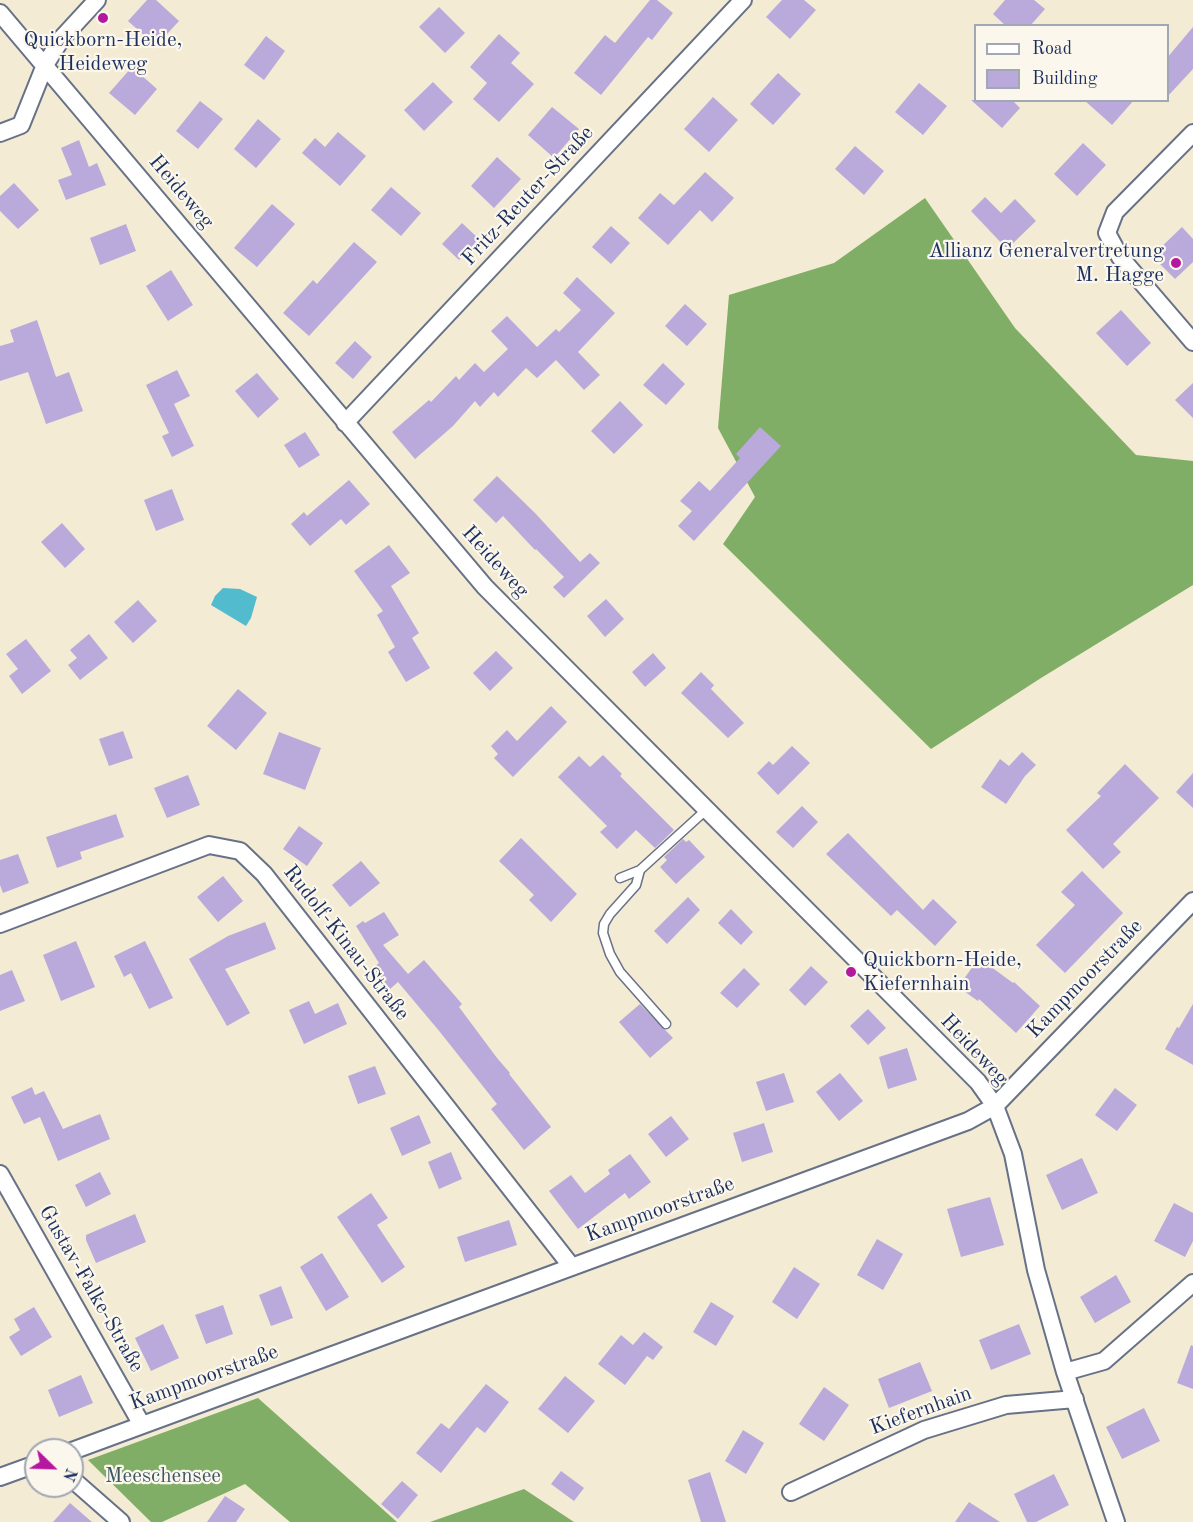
<!DOCTYPE html>
<html>
<head>
<meta charset="utf-8">
<style>
	body { margin:0 }
	#map { position:relative; width:1193px; height:1522px; overflow:hidden; background:#f3ebd3; font-family:"Old Standard TT",serif }
	canvas { display:block }
	.legend { position:absolute; left:974px; top:24px; width:195px; height:78px; box-sizing:border-box; background:#fbf7ec; border:2px solid #a1a7b3; margin:0; padding:8px 10px; list-style:none; font-size:18px; color:#1b2f5e }
	.legend li { display:flex; align-items:center; gap:12px; height:30px }
	.legend b { width:30px; border:2px solid #a1a7b3 }
	.north { position:absolute; left:24px; top:1438px; width:60px; height:60px; box-sizing:border-box; background:#fbf7ec; border:2px solid #a1a7b3; border-radius:50%; rotate:113deg; font-size:16px; font-weight:700; line-height:24px; text-align:center; color:#1b2f5e }
	.north::after { content:''; display:block; margin:auto; width:21px; height:27px; background:#b5179e; clip-path:polygon(50% 0,100% 100%,50% 72%,0 100%) }
</style>
</head>
<body>
<div id="map">
<canvas width="1193" height="1522"></canvas>
<ul class="legend">
<li><b style="height:8px;background:#fff"></b>Road</li>
<li><b style="height:16px;background:#b9aadb"></b>Building</li>
</ul>
<div class="north">N</div>
</div>
<script>
const ctx = document.querySelector('canvas').getContext('2d');
ctx.lineJoin = 'round';
function fillPath(path, color) { ctx.fillStyle = color; ctx.fill(path, 'evenodd'); }
const poly = rows => new Path2D(rows.map(r => 'M' + r).join(''));
function stroke(path, color, width, dash) { ctx.strokeStyle = color; ctx.lineWidth = width; ctx.lineCap = dash ? 'butt' : 'round'; ctx.setLineDash(dash || []); ctx.stroke(path); }
function drawText(font, color, halo, rows, align = 'center') {
  ctx.font = font + ' "Old Standard TT",serif'; ctx.lineWidth = 4.5; ctx.setLineDash([]); ctx.textBaseline = 'middle'; ctx.strokeStyle = halo; ctx.fillStyle = color; for (const [text, x, y, turn = 0] of rows) {
    ctx.save(); ctx.translate(x, y); ctx.rotate((+turn || 0) * Math.PI / 180); ctx.textAlign = isNaN(turn) ? turn : align; if (halo) ctx.strokeText(text, 0, 0); ctx.fillText(text, 0, 0); ctx.restore();
  }
}
const forest = poly([
	[925,198,1015,328,1136,455,1193,461,1193,585,1041,678,931,749,723,544,755,497,718,428,729,295,834,263],
	[258,1398,397,1522,290,1522,245,1484,162,1522,151,1522,88,1460],
	[524,1489,574,1522,430,1522]
]);
const water = poly([
	[223,588,240,589,257,597,251,618,246,626,211,605,215,596]
]);
const building = poly([
	[147,0,156,0,179,21,156,46,128,21],
	[650,0,657,0,673,13,652,40,648,37,601,95,574,73,605,35,615,43],
	[782,0,804,0,816,10,790,39,766,17],
	[1005,0,1034,0,1045,9,1030,26,1006,26,993,14],
	[439,7,465,33,445,53,419,27],
	[1193,27,1193,69,1167,97,1167,58],
	[499,34,520,53,511,63,534,84,499,122,473,99,487,83,470,67],
	[266,36,285,51,264,80,244,65],
	[132,67,157,89,135,115,109,93],
	[778,73,801,94,773,125,750,104],
	[433,82,453,102,424,131,404,110],
	[919,83,947,106,923,135,895,112],
	[713,97,738,120,709,152,684,129],
	[971,100,1012,100,1020,108,1002,128],
	[1084,100,1134,100,1112,125],
	[200,101,223,119,198,149,176,131],
	[552,107,579,129,554,158,528,135],
	[258,119,281,139,256,168,234,149],
	[338,132,366,156,340,186,302,153,315,138,325,147],
	[79,140,89,167,97,163,106,185,66,200,58,180,72,175,61,148],
	[1083,143,1106,165,1077,196,1054,174],
	[855,146,884,171,864,195,835,169],
	[497,157,521,179,494,208,471,186],
	[705,172,734,198,712,222,700,210,668,245,638,218,660,193,674,205],
	[14,183,39,210,18,229,0,211,0,196],
	[391,187,421,213,401,236,371,210],
	[985,197,1001,213,1015,199,1036,221,1007,249,971,211],
	[272,204,295,224,257,267,234,248],
	[462,223,479,239,459,260,442,244],
	[126,224,136,251,100,265,90,238],
	[611,226,630,243,611,264,592,247],
	[1182,227,1193,239,1193,262,1175,279,1152,256],
	[354,242,377,262,309,336,283,313,313,280,317,284],
	[171,270,193,305,168,321,146,286],
	[577,277,615,313,578,352,600,375,584,390,556,360,537,378,526,368,498,397,494,392,480,407,475,401,453,426,415,459,392,432,429,400,431,402,456,376,459,380,475,363,484,372,508,349,491,331,507,316,537,347,556,329,559,332,581,310,563,293],
	[685,304,707,324,687,346,665,326],
	[1121,310,1151,343,1127,366,1096,333],
	[37,320,56,377,69,372,83,411,46,424,28,372,0,381,0,346,14,342,10,330],
	[355,341,372,357,353,379,335,363],
	[663,363,685,384,666,405,643,385],
	[177,370,190,396,174,404,194,446,172,457,162,436,169,433,146,385],
	[257,373,279,399,258,418,235,391],
	[1193,383,1193,418,1175,400],
	[620,401,643,425,614,454,591,431],
	[760,427,781,446,694,541,678,526,692,511,680,501,699,481,710,491,740,458,736,454],
	[305,432,320,455,299,468,284,445],
	[497,476,535,513,580,562,590,553,600,563,564,598,553,587,564,577,536,549,535,550,503,516,496,523,473,500],
	[349,480,370,504,346,525,341,519,310,546,291,524,304,512,307,516],
	[172,489,184,520,156,531,144,500],
	[62,523,85,549,65,568,41,542],
	[389,545,410,573,391,586,419,633,412,638,430,668,406,682,388,652,395,647,377,615,383,611,354,571],
	[606,599,624,619,605,637,587,616],
	[138,600,157,621,133,643,114,622],
	[89,634,108,658,80,680,68,665,77,658,70,650],
	[26,639,51,671,22,694,9,676,18,669,6,654],
	[496,651,513,668,490,691,473,673],
	[653,653,666,668,645,687,632,672],
	[701,672,714,685,711,689,744,723,728,738,681,693],
	[238,689,267,713,236,750,207,726],
	[551,706,567,722,513,777,494,758,498,754,491,746,507,730,517,741],
	[123,731,133,758,109,766,99,739],
	[279,732,321,748,305,790,263,774],
	[792,746,810,763,778,795,757,773,769,761,773,765],
	[1022,752,1036,765,1025,776,1006,804,981,787,1000,759,1009,766],
	[603,755,622,774,620,776,674,830,655,848,636,830,617,849,600,832,607,826,558,777,579,756,590,767],
	[1125,764,1159,798,1113,844,1121,852,1103,869,1066,830,1101,796,1097,793],
	[1193,773,1193,808,1176,792],
	[188,775,200,805,167,818,154,788],
	[802,806,818,822,793,848,776,832],
	[116,814,124,837,80,852,82,859,57,868,46,837],
	[299,826,323,843,307,866,283,849],
	[848,833,923,910,933,899,957,922,935,946,897,910,891,916,826,854],
	[521,838,577,894,551,922,529,900,534,895,499,861],
	[683,839,686,842,689,840,705,857,676,884,660,867,667,860,664,857],
	[18,854,29,883,3,893,0,885,0,860],
	[361,861,380,883,350,907,332,885],
	[1082,871,1123,913,1065,973,1036,945,1075,905,1061,892],
	[223,876,243,901,218,922,197,897],
	[688,897,700,910,667,944,654,931],
	[731,909,753,932,741,945,718,923],
	[384,912,399,935,383,945,408,974,424,960,462,1004,459,1007,497,1058,510,1073,509,1074,551,1127,524,1150,491,1109,497,1104,440,1032,398,982,390,989,373,968,379,963,356,926,363,921,365,923],
	[265,922,276,949,225,969,250,1013,227,1026,189,959,228,936],
	[76,941,95,987,61,1001,43,955],
	[145,941,173,998,149,1009,131,973,124,977,114,956],
	[979,958,1013,983,1014,982,1040,1006,1016,1033,979,999,978,1001,958,987],
	[811,966,828,982,805,1006,789,990],
	[744,968,760,984,737,1008,720,993],
	[12,970,25,1001,0,1011,0,975],
	[309,1001,315,1014,338,1003,347,1024,304,1044,289,1010],
	[640,1004,673,1038,650,1058,619,1022],
	[1193,1004,1193,1065,1165,1049,1177,1027,1179,1028],
	[868,1009,886,1028,868,1045,850,1026],
	[907,1048,917,1080,888,1089,879,1057],
	[375,1066,386,1094,358,1104,348,1076],
	[784,1073,794,1102,766,1111,756,1082],
	[840,1073,863,1101,839,1121,816,1092],
	[32,1087,35,1095,44,1091,63,1129,100,1114,110,1139,58,1161,40,1117,24,1124,11,1097],
	[1115,1088,1137,1105,1117,1131,1095,1115],
	[419,1115,431,1143,402,1156,390,1128],
	[671,1116,689,1139,666,1157,648,1134],
	[764,1123,773,1152,742,1162,733,1133],
	[451,1152,462,1179,439,1189,428,1162],
	[630,1154,651,1182,629,1199,625,1193,578,1229,549,1191,571,1175,585,1193,610,1174,608,1170],
	[1082,1158,1098,1193,1062,1210,1046,1175],
	[100,1172,111,1194,86,1207,75,1185],
	[371,1193,388,1218,377,1225,405,1267,382,1283,337,1217],
	[990,1197,1004,1245,961,1257,947,1209],
	[1174,1203,1193,1213,1193,1241,1185,1257,1154,1241],
	[135,1214,146,1242,96,1263,86,1240,86,1235],
	[509,1220,517,1245,465,1262,457,1237],
	[877,1239,903,1254,883,1290,857,1275],
	[322,1253,349,1297,326,1311,300,1267],
	[794,1267,820,1284,797,1319,772,1302],
	[1116,1275,1131,1302,1095,1323,1080,1297],
	[281,1286,293,1318,271,1326,259,1295],
	[711,1302,734,1316,716,1346,693,1332],
	[223,1305,233,1334,206,1344,195,1315],
	[34,1307,52,1337,21,1356,9,1337,20,1330,14,1319],
	[163,1324,179,1358,151,1371,135,1338],
	[1019,1324,1031,1354,991,1370,979,1340],
	[644,1332,663,1347,653,1360,647,1356,625,1385,598,1364,621,1335,633,1345],
	[1191,1345,1193,1346,1193,1389,1177,1383],
	[920,1362,932,1391,889,1408,878,1379],
	[81,1375,93,1403,59,1417,48,1390],
	[565,1376,595,1401,568,1433,538,1409],
	[486,1384,509,1402,485,1433,477,1427,441,1473,416,1453,441,1423,449,1429],
	[824,1387,849,1405,824,1441,799,1424],
	[1144,1408,1160,1441,1122,1459,1106,1427],
	[743,1430,764,1443,746,1474,725,1461],
	[561,1471,584,1488,574,1501,551,1484],
	[710,1472,726,1522,701,1522,688,1480],
	[1054,1474,1069,1505,1036,1522,1027,1522,1014,1494],
	[402,1481,418,1495,398,1519,381,1504],
	[225,1496,245,1509,236,1522,207,1522],
	[969,1502,1000,1522,955,1522],
	[70,1503,92,1522,53,1522]
]);
const service = poly([
	[640,870,636,885,610,914,604,924,603,933,610,954,620,972,666,1024],
	[620,878,640,870,706,810]
]);
const minor = poly([
	[0,13,485,587,978,1082,995,1106,1013,1154,1036,1270,1065,1372,1116,1522],
	[0,133,21,125,45,65,62,38,97,0],
	[1193,133,1115,212,1107,233,1120,257,1193,342],
	[345,423,743,0],
	[0,924,209,845,240,851,264,874,572,1267],
	[0,1174,142,1425],
	[1065,1372,1104,1361,1193,1283],
	[72,1451,968,1121,995,1106,1193,901],
	[0,1477,36,1464],
	[72,1479,121,1522],
	[791,1492,924,1430,1006,1405,1075,1399]
]);
const markers = [
	[103,18,6,"#b5179e"],
	[1176,263,6,"#b5179e"],
	[851,972,6,"#b5179e"]
];
const poiNames = [
	["Quickborn-Heide,",103,40],
	["Heideweg",103,64],
	["Allianz Generalvertretung",1164,251,"right"],
	["M. Hagge",1164,275,"right"],
	["Quickborn-Heide,",863,960,"left"],
	["Kiefernhain",863,984,"left"]
];
const streetNames = [
	["Heideweg",181,192,50],
	["Fritz-Reuter-Straße",528,196,-47],
	["Heideweg",495,562,48],
	["Rudolf-Kinau-Straße",346,943,52],
	["Kampmoorstraße",1085,979,-46],
	["Heideweg",974,1050,47],
	["Kampmoorstraße",660,1210,-20],
	["Gustav-Falke-Straße",91,1289,60],
	["Kampmoorstraße",204,1378,-20],
	["Kiefernhain",921,1411,-20]
];
const parkNames = [
	["Meeschensee",163,1476]
];
fillPath(forest, '#80ae66');
fillPath(water, '#52bcce');
fillPath(building, '#b9aadb');
stroke(service, '#677187', 11);
stroke(minor, '#677187', 20);
stroke(service, '#fff', 8);
stroke(minor, '#fff', 16);
for (const [x, y, r, color] of markers) { const dot = new Path2D(); dot.arc(x, y, r, 0, 2 * Math.PI); ctx.fillStyle = color; ctx.fill(dot); stroke(dot, '#fbf7ec', 2); }
drawText('21px', '#1b2f5e', '#fbf7ec', poiNames);
drawText('21px', '#1b2f5e', '#fbf7ec', streetNames);
drawText('21px', '#3c5664', '#fbf7ec', parkNames);
</script>
</body>
</html>
